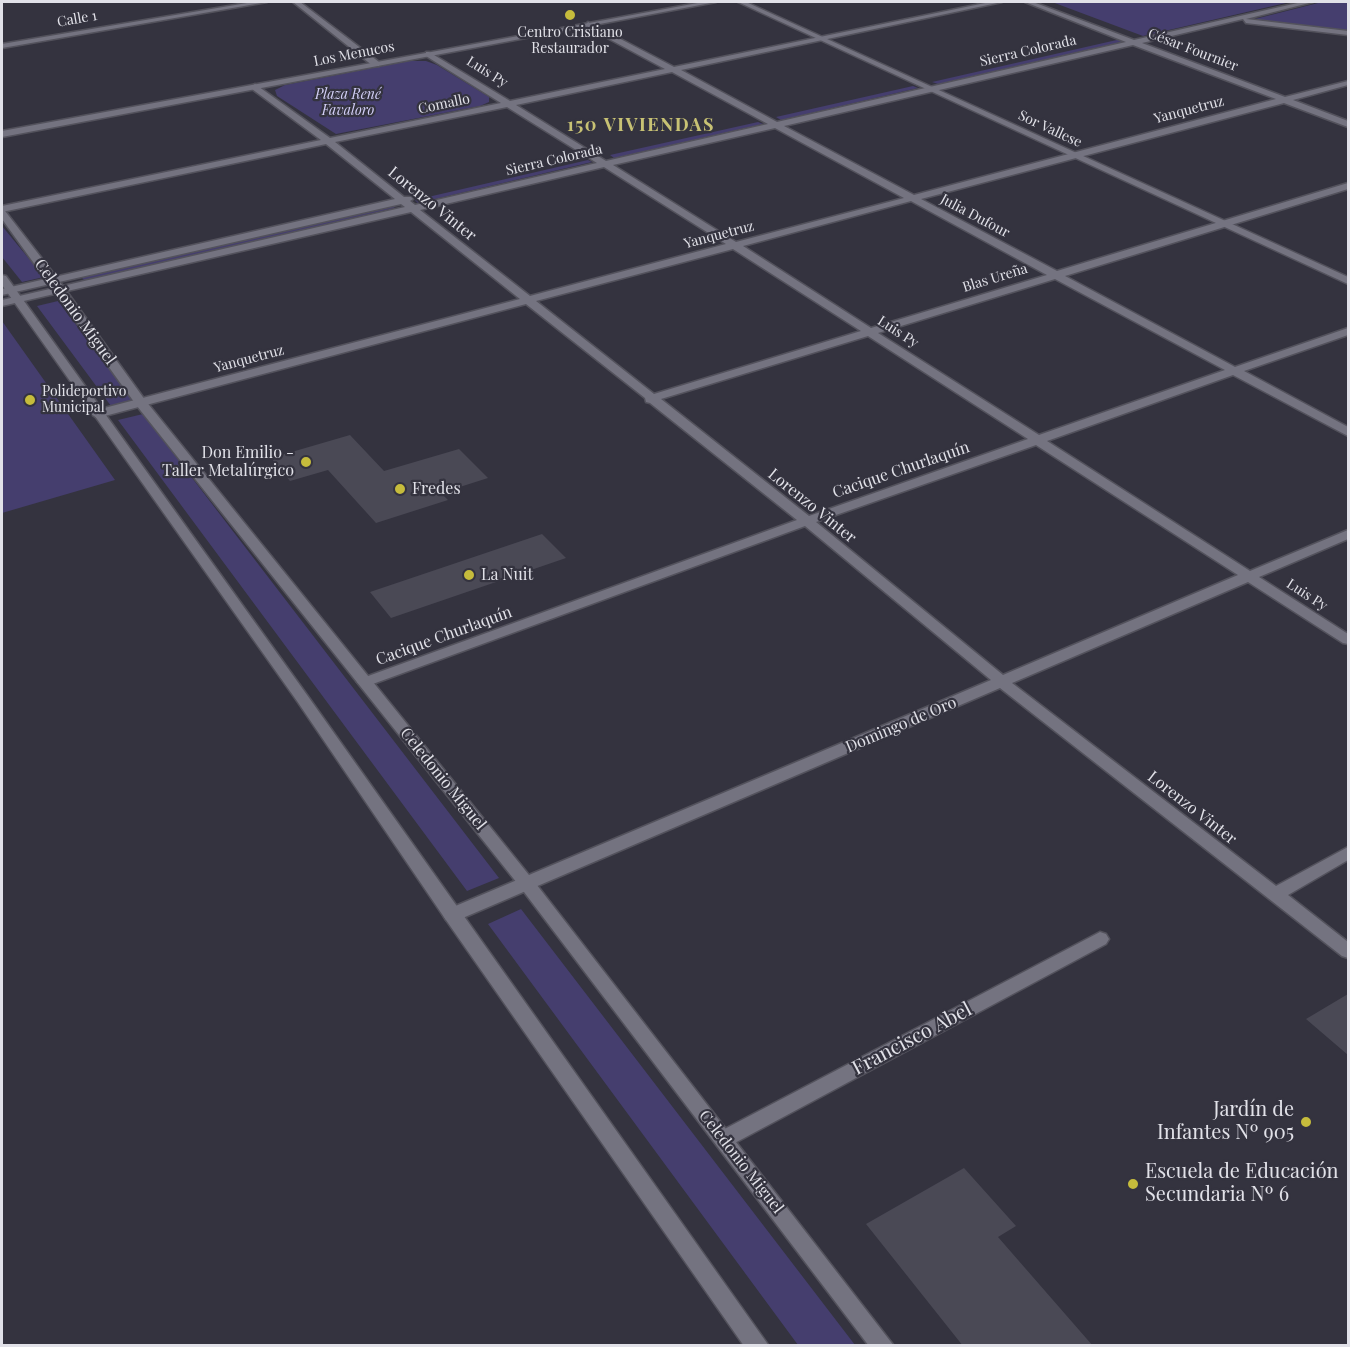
<!DOCTYPE html>
<html>
<head>
<meta charset="utf-8">
<style>
	body { margin:0 }
	#map { position:relative; width:1350px; height:1347px; overflow:hidden; background:#34333f; font-family:"Playfair Display",serif }
	canvas { display:block }
	.frame { position:absolute; inset:0; border:3px solid #e1e1e8; pointer-events:none }
</style>
</head>
<body>
<div id="map">
<canvas width="1350" height="1347"></canvas>
<div class="frame"></div>
</div>
<script>
const ctx = document.querySelector('canvas').getContext('2d');
ctx.lineJoin = 'round';
function fillPath(path, color) { ctx.fillStyle = color; ctx.fill(path, 'evenodd'); }
const poly = rows => new Path2D(rows.map(r => 'M' + r).join(''));
function stroke(path, color, width, dash) { ctx.strokeStyle = color; ctx.lineWidth = width; ctx.lineCap = dash ? 'butt' : 'round'; ctx.setLineDash(dash || []); ctx.stroke(path); }
function drawText(font, color, halo, rows, align = 'center') {
  ctx.font = font + ' "Playfair Display",serif'; ctx.lineWidth = 4.5; ctx.setLineDash([]); ctx.textBaseline = 'middle'; ctx.strokeStyle = halo; ctx.fillStyle = color; for (const [text, x, y, turn = 0] of rows) {
    ctx.save(); ctx.translate(x, y); ctx.rotate((+turn || 0) * Math.PI / 180); ctx.textAlign = isNaN(turn) ? turn : align; if (halo) ctx.strokeText(text, 0, 0); ctx.fillText(text, 0, 0); ctx.restore();
  }
}
const green = poly([
	[1052,2,1290,2,1143,36],
	[1322,2,1348,2,1348,31,1251,20],
	[1121,39,1126,41,938,84,932,82],
	[409,61,426,61,437,65,489,97,489,102,480,106,336,134,277,96,275,90,285,85],
	[913,86,918,88,781,120,776,117],
	[758,122,763,124,614,158,610,155],
	[588,160,592,162,418,203,415,200],
	[391,205,395,208,85,281,81,277],
	[2,226,44,277,22,282,2,257],
	[58,301,133,400,111,406,37,306],
	[2,321,115,480,2,513],
	[143,414,499,878,467,891,118,420],
	[521,909,855,1345,798,1345,488,924]
]);
const building = poly([
	[350,435,384,471,459,449,488,478,441,493,448,500,376,523,328,470,290,481,271,458],
	[542,534,566,558,391,618,370,592],
	[1348,994,1348,1055,1306,1019],
	[964,1168,1016,1226,998,1237,1093,1346,963,1346,866,1224]
]);
const street = poly([
	[253,2,267,2,2,48,2,44,253,2],
	[293,2,300,2,379,62,379,66,373,66,293,2],
	[990,2,1002,2,681,70,777,122,1126,42,1025,2,1033,2,1134,40,1302,2,1313,2,1246,19,1348,31,1348,35,1246,23,1243,19,1142,43,1285,97,1348,81,1348,85,1293,100,1348,121,1348,127,1284,103,921,199,1057,271,1348,183,1348,189,1065,276,1235,367,1348,328,1348,335,1244,371,1348,427,1348,436,1233,375,1047,441,1250,571,1348,530,1348,539,1259,577,1348,634,1348,644,1343,643,1248,582,1012,683,1276,886,1348,847,1348,860,1288,895,1348,942,1348,958,1342,956,1000,688,458,920,452,921,446,920,443,915,446,910,991,680,805,526,370,685,360,685,357,682,360,679,797,520,650,403,646,402,645,398,526,304,101,417,97,418,91,414,93,411,520,299,411,212,2,306,2,300,405,207,401,204,2,295,2,289,395,199,326,144,2,212,2,206,321,140,252,89,251,87,255,84,330,138,501,103,426,56,426,52,429,52,510,101,665,69,585,26,588,22,674,67,990,2],
	[1133,45,1276,99,914,195,784,126,1133,45],
	[672,72,768,124,606,161,516,105,672,72],
	[507,107,597,163,415,205,410,201,413,199,411,197,404,197,335,142,507,107],
	[775,128,904,198,736,242,613,165,775,128],
	[604,167,726,244,530,296,420,210,604,167],
	[911,201,1047,275,871,328,743,246,911,201],
	[733,249,861,331,654,394,536,301,733,249],
	[1055,279,1225,370,1039,435,878,333,1055,279],
	[868,336,1028,439,809,516,661,399,868,336],
	[1036,445,1238,575,1003,675,816,522,1036,445],
	[1100,932,1106,934,1109,939,1106,944,731,1145,724,1147,717,1145,714,1139,717,1133,1100,932]
]);
const secondary = poly([
	[703,2,716,2,2,137,2,131,703,2],
	[738,2,746,2,1348,277,1348,284,738,2],
	[2,210,5,211,57,278,145,400,533,880,894,1346,869,1346,521,888,137,406,2,219,2,210],
	[2,275,6,276,307,695,769,1346,744,1346,446,920,297,701,2,285,2,275]
]);
const markers = [
	[570,15,6,"#c6bc3c"],
	[30,400,6,"#c6bc3c"],
	[306,462,6,"#c6bc3c"],
	[400,489,6,"#c6bc3c"],
	[469,575,6,"#c6bc3c"],
	[1306,1122,6,"#c6bc3c"],
	[1133,1184,6,"#c6bc3c"]
];
const farStreetnames = [
	["Calle 1",77,19,-10],
	["César Fournier",1193,50,21],
	["Sierra Colorada",1028,51,-13],
	["Los Menucos",354,54,-11],
	["Luis Py",487,72,32],
	["Comallo",444,104,-12],
	["Yanquetruz",1189,110,-15],
	["Sor Vallese",1050,129,25],
	["Sierra Colorada",554,160,-13],
	["Julia Dufour",975,216,28],
	["Yanquetruz",719,235,-15],
	["Blas Ureña",995,278,-17],
	["Luis Py",898,332,33],
	["Yanquetruz",249,359,-15],
	["Luis Py",1307,595,33]
];
const farPoinames = [
	["Centro Cristiano",570,33],
	["Restaurador",570,49],
	["Polideportivo",42,392,"left"],
	["Municipal",42,408,"left"]
];
const farParknames = [
	["Plaza René",348,95],
	["Favaloro",348,111]
];
const streetNames = [
	["Lorenzo Vinter",432,204,39],
	["Celedonio Miguel",75,312,54],
	["Cacique Churlaquín",901,470,-19],
	["Lorenzo Vinter",812,506,39],
	["Cacique Churlaquín",444,636,-20],
	["Domingo de Oro",901,725,-23],
	["Celedonio Miguel",443,779,51],
	["Lorenzo Vinter",1192,808,38],
	["Celedonio Miguel",741,1162,52]
];
const poiNames = [
	["Don Emilio -",294,453,"right"],
	["Taller Metalúrgico",294,471,"right"],
	["Fredes",412,489],
	["La Nuit",481,575]
];
const farDistrictnames = [
	["150 VIVIENDAS",641,125]
];
const nearStreetnames = [
	["Francisco Abel",912,1039,-28]
];
const nearPoinames = [
	["Jardín de",1294,1110],
	["Infantes Nº 905",1294,1133],
	["Escuela de Educación",1145,1172,"left"],
	["Secundaria Nº 6",1145,1195,"left"]
];
fillPath(green, '#453e6e');
fillPath(building, '#4a4955');
stroke(street, '#53525c', 3);
stroke(secondary, '#53525c', 3);
fillPath(street, '#747380');
fillPath(secondary, '#747380');
for (const [x, y, r, color] of markers) { const dot = new Path2D(); dot.arc(x, y, r, 0, 2 * Math.PI); ctx.fillStyle = color; ctx.fill(dot); stroke(dot, '#34333f', 2); }
drawText('14px', '#e1e1e8', '#34333f', farStreetnames);
drawText('14px', '#e1e1e8', '#34333f', farPoinames);
drawText('italic 14px', '#d3cff7', '#34333f', farParknames);
drawText('16px', '#e1e1e8', '#34333f', streetNames);
drawText('16px', '#e1e1e8', '#34333f', poiNames, 'left');
ctx.letterSpacing = '1.5px';
drawText('bold 18px', '#c8c274', '#34333f', farDistrictnames);
ctx.letterSpacing = '0px';
drawText('20px', '#e1e1e8', '#34333f', nearStreetnames);
drawText('20px', '#e1e1e8', '#34333f', nearPoinames, 'right');
</script>
</body>
</html>
